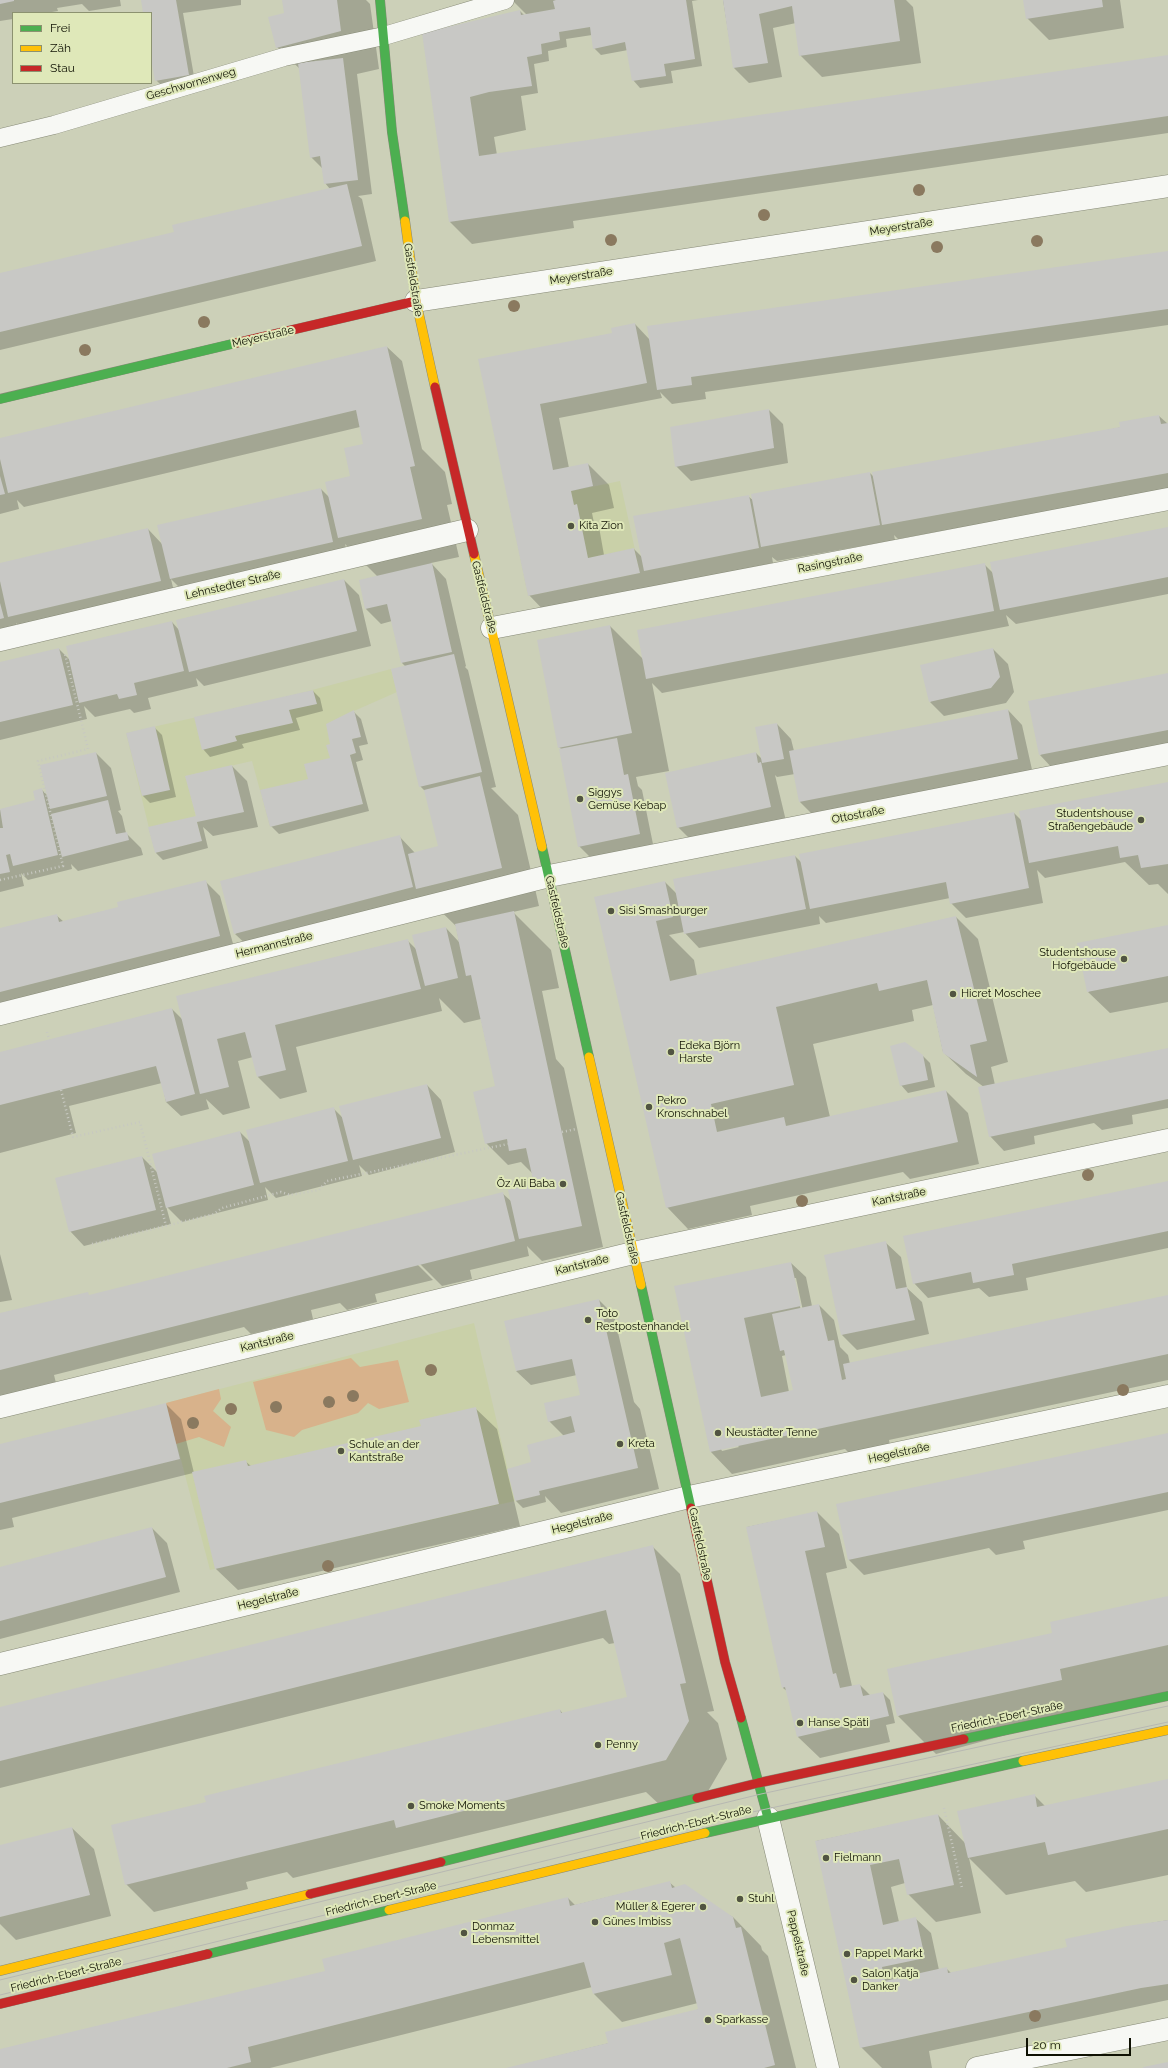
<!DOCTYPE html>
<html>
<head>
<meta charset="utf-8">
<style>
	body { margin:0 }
	#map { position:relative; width:1168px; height:2068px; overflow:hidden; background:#ccd0b8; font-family:Raleway,sans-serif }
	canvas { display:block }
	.legend { position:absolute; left:12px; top:12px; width:140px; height:72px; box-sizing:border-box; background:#dfe8b9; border:1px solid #8c9270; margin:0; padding:5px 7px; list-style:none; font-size:12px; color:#0f1103 }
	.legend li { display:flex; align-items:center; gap:8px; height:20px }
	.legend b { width:20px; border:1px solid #8c9270 }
	.scale { position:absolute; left:1026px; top:2038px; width:105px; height:18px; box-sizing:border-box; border:2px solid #0f1103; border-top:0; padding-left:5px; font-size:12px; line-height:14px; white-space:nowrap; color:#0f1103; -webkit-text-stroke:3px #dfe8b9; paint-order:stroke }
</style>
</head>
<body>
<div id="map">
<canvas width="1168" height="2068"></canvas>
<ul class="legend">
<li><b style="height:5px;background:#4caf50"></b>Frei</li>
<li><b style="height:5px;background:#ffc107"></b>Zäh</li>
<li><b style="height:5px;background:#c62828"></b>Stau</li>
</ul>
<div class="scale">20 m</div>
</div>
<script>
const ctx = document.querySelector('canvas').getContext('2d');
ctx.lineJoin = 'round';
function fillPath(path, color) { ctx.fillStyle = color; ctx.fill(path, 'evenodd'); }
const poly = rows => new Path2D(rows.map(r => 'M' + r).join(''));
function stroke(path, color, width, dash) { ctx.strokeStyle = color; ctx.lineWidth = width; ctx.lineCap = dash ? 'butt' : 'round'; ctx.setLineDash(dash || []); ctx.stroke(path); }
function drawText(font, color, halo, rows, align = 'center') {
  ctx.font = font + ' Raleway,sans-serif'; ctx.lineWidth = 4; ctx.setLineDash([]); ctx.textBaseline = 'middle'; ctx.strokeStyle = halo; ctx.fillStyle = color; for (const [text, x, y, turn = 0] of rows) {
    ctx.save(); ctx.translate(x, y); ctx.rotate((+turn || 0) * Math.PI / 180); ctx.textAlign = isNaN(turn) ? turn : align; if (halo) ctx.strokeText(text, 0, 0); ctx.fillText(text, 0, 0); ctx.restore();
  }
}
const built = poly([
	[620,481,640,573,528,596,509,504],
	[391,669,397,692,354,711,361,737,352,739,356,753,350,755,363,804,270,827,252,761,186,776,202,841,155,853,126,733,286,697],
	[474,1323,515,1501,210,1570,166,1403]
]);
const green = poly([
	[351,1358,360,1367,398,1360,409,1402,379,1409,368,1403,358,1413,302,1430,294,1437,266,1430,253,1382],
	[219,1389,221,1399,213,1411,231,1427,224,1447,199,1437,176,1444,166,1403]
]);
const shadow = poly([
	[0,0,120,0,121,6,89,11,82,4,57,8,58,11,46,13,13,13,13,19,0,21],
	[142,0,241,0,241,5,183,13,195,82,163,87,156,80,151,53,151,13,144,13],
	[283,0,366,0,370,4,379,69,357,74,372,194,358,196,362,199,376,261,0,350,0,275,175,233,330,189,325,183,323,169,311,157,300,69,277,47,285,14],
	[512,0,698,0,692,1,702,66,671,71,673,83,640,88,633,80,628,50,601,55,594,48,592,35,566,39,567,47,548,51,549,61,534,64,538,93,521,96,526,130,494,137,497,155,1168,56,1168,133,573,221,574,228,472,244,450,222,433,103,520,11,524,15,527,15],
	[723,0,906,0,913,7,921,63,822,77,800,55,796,23,773,28,782,77,749,83,734,68],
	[1024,0,1120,0,1124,28,1049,40,1027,18],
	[1168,252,1168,325,705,392,706,399,672,404,660,392,662,398,559,418,569,468,588,464,609,485,614,508,592,513,594,523,599,527,604,555,634,549,643,558,748,496,754,501,870,473,874,477,1122,427,1159,416,1168,424,1168,489,898,539,894,535,895,540,777,561,772,557,773,563,659,586,550,617,529,595,480,360,613,334,635,324,650,340],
	[387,347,402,361,422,449,445,472,452,504,447,505,459,557,431,563,446,579,466,666,465,667,468,670,496,787,491,788,518,815,539,906,513,912,551,950,559,988,542,991,556,1059,564,1068,603,1247,542,1261,527,1246,529,1256,470,1270,472,1279,442,1286,417,1261,415,1262,433,1280,375,1294,377,1302,347,1310,340,1303,311,1310,313,1319,251,1334,244,1327,54,1375,56,1383,0,1397,0,1314,90,1296,502,1193,512,1202,535,1185,532,1173,521,1162,508,1165,486,1143,496,1087,481,1019,464,1023,439,998,442,1011,296,1047,307,1092,280,1099,258,1077,253,1057,238,1061,250,1108,223,1115,206,1099,209,1109,181,1116,166,1102,162,1083,69,1106,76,1133,0,1153,0,1053,172,1009,183,1020,408,941,417,950,446,928,459,942,456,926,426,897,250,948,235,934,399,836,415,853,439,847,426,792,420,786,405,666,402,663,392,621,381,624,366,609,360,581,378,577,345,544,348,556,185,593,171,579,175,596,24,631,16,623,18,632,0,637,0,564,148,529,162,544,321,489,330,498,351,477,365,444,360,427,24,507,17,500,19,509,0,514,0,439],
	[769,410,783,424,788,463,691,481,676,466],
	[1168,528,1168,594,1016,624,1006,615,1009,626,662,693,652,683,669,771,636,777,638,786,642,790,654,849,594,861,579,846,561,749,559,747,610,626,644,660,984,564,993,573],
	[344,580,359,595,371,646,204,686,196,678,198,686,148,698,151,709,134,713,130,709,95,717,84,706,87,719,0,740,0,663,59,649,70,660,172,622,179,630],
	[993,649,1008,664,1014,692,1006,703,944,716,930,702],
	[1168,674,1168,747,1054,770,1040,755],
	[313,691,320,698,323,711,296,718,300,730,242,744,244,748,210,757,203,749],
	[1008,710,1022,725,1033,774,815,817,800,802,795,774,777,777,775,775,786,821,693,842,678,827,756,753,762,759,777,724,791,739,794,751],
	[354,712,361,719,368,744,359,746,363,760,356,762,369,811,279,834,271,826,309,780,331,759,331,745],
	[154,727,162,735,176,797,150,803,142,795],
	[96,753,111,768,121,810,118,811,122,816,126,833,141,848,143,855,78,871,71,864,72,869,28,880,21,873,24,886,0,892,0,810,36,801,41,789,48,796],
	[232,766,247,781,258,827,213,836,203,827,208,848,163,860,156,853,149,828,197,817],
	[1168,783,1168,894,1158,884,1149,885,1125,862,1045,878,1037,870,1043,903,966,918,951,903,950,898,826,923,819,916,820,924,699,948,684,932,669,935,694,960,697,976,956,917,978,939,1008,1062,991,1067,995,1085,1168,1049,1168,1108,1132,1115,1133,1124,1102,1130,1094,1123,1034,1136,1035,1144,1004,1151,990,1136,984,1087,966,1074,943,1052,933,1005,912,1010,914,1021,813,1044,830,1117,946,1091,968,1113,979,1164,910,1179,903,1172,750,1206,752,1215,688,1229,667,1207,595,898,665,882,677,894,795,856,802,863,1014,813,1022,821],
	[205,881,220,896,235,951,0,1010,0,929,56,915,64,922,119,908],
	[1168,926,1168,1002,1110,1013,1088,992],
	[922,1055,930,1063,935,1087,908,1093,901,1085],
	[427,1085,441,1100,455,1152,369,1175,359,1165,362,1176,276,1198,265,1187,268,1200,182,1222,166,1206,171,1224,84,1246,70,1231,142,1157,158,1173,240,1132,251,1143,333,1108,343,1118],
	[1168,1182,1168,1248,1026,1278,1028,1290,989,1297,979,1288,928,1298,914,1283],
	[886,1243,901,1257,907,1288,922,1302,929,1334,857,1350,842,1335],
	[0,1254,12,1300,0,1302],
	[791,1263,806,1277,812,1306,819,1305,834,1320,840,1347,848,1355,850,1364,1168,1296,1168,1380,889,1440,893,1459,861,1465,845,1449,732,1474,711,1452,675,1287],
	[794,1278,796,1278,803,1311,801,1311],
	[786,1355,795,1391,789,1392,782,1356],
	[737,1445,739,1447,722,1451,721,1449],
	[599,1300,614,1315,634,1402,640,1409,659,1489,561,1513,545,1496,546,1502,523,1508,516,1501,509,1470,531,1463,564,1436,549,1421,583,1395,577,1375,531,1385,516,1371],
	[166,1404,181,1419,194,1473,245,1461,251,1466,422,1427,475,1408,497,1429,520,1526,238,1590,216,1569,193,1473,12,1518,14,1527,0,1530,0,1445],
	[1168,1434,1168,1510,1023,1541,1025,1549,996,1555,989,1548,864,1575,849,1560,838,1505],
	[817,1512,839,1534,847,1568,826,1573,852,1686,860,1685,871,1696,883,1693,890,1700,895,1723,886,1725,890,1742,820,1758,798,1737,788,1692,783,1688,747,1527],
	[152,1528,167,1543,180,1592,0,1639,0,1568],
	[652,1546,680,1574,714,1711,707,1712,718,1723,727,1759,704,1798,663,1808,646,1792,293,1878,287,1872,246,1882,248,1889,154,1912,126,1884,206,1804,560,1710,563,1714,630,1698,615,1643,609,1644,603,1638,0,1788,0,1708],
	[1168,1597,1168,1691,936,1754,898,1716,1053,1634],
	[1168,1780,1168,1875,1086,1892,1075,1881,1006,1895,969,1858,981,1913,936,1922,908,1894,905,1883,891,1887,899,1922,916,1919,931,1933,939,1970,947,1969,951,1973,1068,1948,1128,1927,1168,1920,1168,2000,929,2051,932,2068,882,2068,861,2047,816,1841,938,1815,965,1843,1034,1795,1046,1807],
	[72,1828,94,1849,111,1916,16,1940,0,1924,0,1846],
	[669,1882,676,1888,733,1917,761,1946,762,1950,768,1956,796,2068,509,2068,609,2043,699,2009,698,2003,622,2022,594,1994,592,1987,270,2068,0,2068,0,2050,326,1972,568,1898,575,1905]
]);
const building = poly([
	[0,0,14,0,14,1,0,4],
	[141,0,176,0,189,75,155,81,151,59,151,13,143,13],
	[282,0,337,0,341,31,276,48,268,17,284,13],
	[686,0,695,59,664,64,666,76,632,81,625,42,593,49,590,27,559,32,560,40,541,44,542,54,527,57,532,86,489,92,470,97,479,156,1168,55,1168,116,449,222,422,33,520,10,521,15,555,9,553,1,556,0],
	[723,0,894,0,900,41,799,56,792,6,759,14,768,63,733,68],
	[1023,0,1102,0,1103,7,1026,19],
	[343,58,358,180,324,184,320,156,310,158,298,63],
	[347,184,362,246,0,332,0,273,174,232,172,225],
	[1168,251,1168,309,691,377,692,385,657,390,647,326],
	[635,323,647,383,540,404,553,470,588,463,593,486,571,491,574,505,577,504,588,558,634,548,640,573,528,596,478,359,612,333,611,328],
	[387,346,415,466,410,467,422,519,338,538,325,482,350,476,344,448,363,444,356,410,8,493,0,459,0,438],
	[769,409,774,448,675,467,670,427],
	[1159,415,1161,424,1168,423,1168,473,882,525,872,472,1120,427,1119,422],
	[870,472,880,525,761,547,751,494],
	[0,476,5,494,0,495],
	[321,488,333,542,170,579,157,525],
	[749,495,759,548,644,571,633,516],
	[1168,527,1168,577,1000,610,990,562],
	[148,528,161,581,8,617,0,581,0,563],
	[432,563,452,652,401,663,387,604,365,609,359,580],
	[985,563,994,611,646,679,637,630],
	[344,579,357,631,189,672,176,620],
	[0,603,4,618,0,619],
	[172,621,184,671,134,683,137,695,119,699,117,694,79,703,66,646],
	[610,625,632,733,558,748,537,640],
	[59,648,73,705,0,722,0,662],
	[993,648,1000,677,991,688,929,702,920,665],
	[454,654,482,772,419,787,391,669],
	[1168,673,1168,730,1039,755,1028,701],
	[313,690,317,704,289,710,293,723,235,736,237,741,202,750,194,717],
	[1008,709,1018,759,799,802,789,751],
	[354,710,361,737,352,739,356,753,350,755,363,804,270,827,260,790,308,779,304,764,330,758,326,745,330,744,326,724],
	[777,723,784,759,762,763,755,727],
	[155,726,170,790,142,796,126,733],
	[617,738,624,775,628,774,640,834,578,847,559,749],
	[96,752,107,796,50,809,40,765],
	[756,752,758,763,761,762,771,807,677,828,665,773],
	[232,765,244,812,197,822,202,841,155,853,148,827,196,816,185,776],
	[480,776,502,868,416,889,408,854,438,846,424,790],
	[1168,782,1168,864,1141,868,1138,855,1120,858,1118,846,1029,863,1019,811],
	[42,788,58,855,13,866,10,854,6,855,10,872,0,874,0,828,3,828,0,809,35,800,33,791],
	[108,800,116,834,127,832,129,840,62,857,51,814],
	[1014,812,1029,888,950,904,946,882,810,909,799,854],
	[400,835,413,887,234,934,220,881],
	[795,855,806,909,684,934,673,879],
	[206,880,220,936,0,992,0,928,57,914,59,922,118,907,117,902],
	[665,881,673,917,656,921,670,981,956,916,987,1041,970,1045,977,1077,943,1053,927,980,879,991,877,983,776,1007,794,1085,711,1104,717,1132,784,1117,786,1126,946,1090,958,1142,666,1208,594,897],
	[514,911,582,1226,519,1239,508,1190,534,1184,526,1148,509,1151,507,1139,485,1144,473,1092,495,1086,471,975,466,976,455,924],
	[1168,925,1168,976,1087,992,1077,943],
	[446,927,458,978,425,986,412,935],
	[408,939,421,989,275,1025,286,1070,257,1077,245,1032,217,1039,229,1087,200,1094,176,996],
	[172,1008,195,1094,166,1102,156,1066,0,1105,0,1052],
	[905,1042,923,1055,928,1080,900,1086,890,1046],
	[1168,1048,1168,1099,989,1137,978,1087],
	[427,1084,441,1138,353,1160,339,1106],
	[334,1107,348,1161,260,1183,246,1130],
	[240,1131,254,1185,166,1208,152,1154],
	[142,1156,156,1210,69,1232,55,1178],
	[1168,1181,1168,1231,1012,1264,1014,1275,973,1283,971,1272,913,1284,903,1236],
	[503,1192,515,1241,0,1370,0,1313,88,1292,89,1295],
	[886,1241,896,1289,907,1287,915,1320,841,1335,824,1255],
	[791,1262,801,1306,744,1318,761,1397,793,1390,784,1350,780,1351,772,1314,819,1304,828,1341,834,1340,842,1380,846,1379,843,1364,1168,1295,1168,1354,710,1452,674,1286],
	[599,1299,638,1468,539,1491,540,1495,515,1501,507,1469,531,1462,527,1445,575,1432,571,1416,548,1422,544,1403,580,1395,572,1359,516,1371,504,1321],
	[166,1403,180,1459,0,1503,0,1444],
	[476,1407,499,1504,215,1569,192,1472,246,1460,248,1466,421,1426,419,1420],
	[1168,1433,1168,1492,848,1560,836,1504],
	[817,1511,825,1547,805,1551,833,1674,836,1673,840,1688,860,1684,863,1696,883,1692,889,1716,797,1737,785,1687,782,1688,746,1527],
	[152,1527,166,1577,0,1621,0,1567],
	[653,1545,686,1683,680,1684,689,1721,666,1760,396,1828,394,1820,125,1885,111,1825,206,1802,204,1796,560,1709,561,1713,627,1697,606,1610,0,1761,0,1707],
	[1168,1596,1168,1645,1060,1669,1062,1680,897,1716,887,1669,1052,1633,1050,1622],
	[1168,1779,1168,1829,1048,1855,1045,1842,968,1858,957,1811,1035,1794,1037,1807],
	[938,1814,954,1885,907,1895,899,1859,870,1865,883,1925,916,1917,925,1958,882,1967,885,1981,947,1967,948,1973,1067,1947,1065,1939,1127,1926,1168,1920,1168,1984,1141,1988,860,2048,815,1841],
	[72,1827,90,1895,0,1917,0,1845],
	[670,1881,672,1888,685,1884,733,1917,736,1928,741,1927,775,2065,764,2068,506,2068,608,2043,605,2032,698,2009,680,1938,664,1943,672,1975,593,1994,584,1962,248,2047,251,2062,227,2068,0,2068,0,2049,325,1971,322,1959,568,1897,570,1906],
	[1168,2062,1168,2068,1143,2068,1143,2067]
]);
const path = poly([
	[0,880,63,866,38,761,88,749,65,654],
	[47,1032,49,1039],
	[61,1090,73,1137,140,1122,166,1226],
	[562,1132,576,1129],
	[92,1244,214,1214,222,1208,281,1192,290,1195,319,1190,327,1181,508,1144],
	[944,1808,962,1888]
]);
const lane = poly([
	[0,138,54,125,284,57,384,36,505,0]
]);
const street = poly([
	[416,301,1168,186],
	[492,628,1168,499],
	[0,640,467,530],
	[0,1014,549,876,1168,754],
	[0,1407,633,1253,1168,1140],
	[0,1664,689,1497,1168,1396],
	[768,1818,828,2068],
	[977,2068,1168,2029]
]);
const fast = poly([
	[380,0,392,132,405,221],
	[0,399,236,343],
	[542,847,589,1057],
	[641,1285,691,1508],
	[741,1718,768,1818],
	[964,1739,1168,1696],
	[705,1833,1023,1761],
	[441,1862,697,1798],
	[208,1954,389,1910]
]);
const slow = poly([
	[405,221,416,301,435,387],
	[474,554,542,847],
	[589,1057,641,1285],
	[1023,1761,1168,1730],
	[389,1910,705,1833],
	[0,1971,310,1894]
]);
const jam = poly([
	[236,343,416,301],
	[435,387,474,554],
	[691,1508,725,1662,741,1718],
	[697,1798,758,1783,964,1739],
	[310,1894,441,1862],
	[0,2004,208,1954]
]);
const tram = poly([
	[0,1980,761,1794,1168,1706],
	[0,1995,674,1829,1168,1722]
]);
const trees = [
	[919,190],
	[764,215],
	[611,240],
	[1037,241],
	[937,247],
	[514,306],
	[204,322],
	[85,350],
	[1088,1175],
	[802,1201],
	[431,1370],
	[1123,1390],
	[353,1396],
	[329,1402],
	[276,1407],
	[231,1409],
	[193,1423],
	[328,1566],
	[1035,2016]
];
const markers = [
	[571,526,4,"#515442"],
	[580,799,4,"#515442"],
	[1141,820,4,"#515442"],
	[611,911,4,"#515442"],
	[1124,959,4,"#515442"],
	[953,994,4,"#515442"],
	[671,1052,4,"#515442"],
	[649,1107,4,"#515442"],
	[563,1184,4,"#515442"],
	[588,1320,4,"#515442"],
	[718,1433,4,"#515442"],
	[620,1444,4,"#515442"],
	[341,1451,4,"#515442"],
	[800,1723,4,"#515442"],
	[598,1745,4,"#515442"],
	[411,1806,4,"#515442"],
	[826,1858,4,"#515442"],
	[740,1899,4,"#515442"],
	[703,1907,4,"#515442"],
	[595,1922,4,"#515442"],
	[464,1933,4,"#515442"],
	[847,1954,4,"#515442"],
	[854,1980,4,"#515442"],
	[708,2020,4,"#515442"]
];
const streetNames = [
	["Geschwornenweg",191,84,-16],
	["Meyerstraße",901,227,-9],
	["Meyerstraße",581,276,-9],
	["Gastfeldstraße",413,280,81],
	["Meyerstraße",263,337,-13],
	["Rasingstraße",830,563,-11],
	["Lehnstedter Straße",233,585,-13],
	["Gastfeldstraße",484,597,76],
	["Ottostraße",858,815,-11],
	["Gastfeldstraße",557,912,77],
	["Hermannstraße",274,945,-14],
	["Kantstraße",899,1197,-12],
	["Gastfeldstraße",627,1228,77],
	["Kantstraße",582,1265,-14],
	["Kantstraße",267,1342,-14],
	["Hegelstraße",899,1453,-12],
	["Hegelstraße",582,1523,-14],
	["Gastfeldstraße",700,1544,78],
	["Hegelstraße",268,1599,-14],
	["Friedrich-Ebert-Straße",1007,1717,-12],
	["Friedrich-Ebert-Straße",696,1823,-14],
	["Friedrich-Ebert-Straße",381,1899,-14],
	["Pappelstraße",798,1943,77],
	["Friedrich-Ebert-Straße",66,1975,-14]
];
const poiNames = [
	["Kita Zion",579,526],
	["Siggys",588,793],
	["Gemüse Kebap",588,806],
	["Studentshouse",1133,814,"right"],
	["Straßengebäude",1133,827,"right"],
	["Sisi Smashburger",619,911],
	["Studentshouse",1116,953,"right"],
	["Hofgebäude",1116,966,"right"],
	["Hicret Moschee",961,994],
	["Edeka Björn",679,1046],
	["Harste",679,1059],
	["Pekro",657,1101],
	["Kronschnabel",657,1114],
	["Öz Ali Baba",555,1184,"right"],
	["Toto",596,1314],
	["Restpostenhandel",596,1327],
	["Neustädter Tenne",726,1433],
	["Kreta",628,1444],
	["Schule an der",349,1445],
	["Kantstraße",349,1458],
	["Hanse Späti",808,1723],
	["Penny",606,1745],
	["Smoke Moments",419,1806],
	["Fielmann",834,1858],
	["Stuhl",748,1899],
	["Müller & Egerer",695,1907,"right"],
	["Günes Imbiss",603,1922],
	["Donmaz",472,1927],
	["Lebensmittel",472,1940],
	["Pappel Markt",855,1954],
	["Salon Katja",862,1974],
	["Danker",862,1987],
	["Sparkasse",716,2020]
];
fillPath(built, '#c9d0a8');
fillPath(green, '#d8b28b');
fillPath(shadow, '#0003');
fillPath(building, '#c8c8c5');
stroke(lane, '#868976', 19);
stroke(street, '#868976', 23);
stroke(fast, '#868976', 10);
stroke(slow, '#868976', 10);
stroke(jam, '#868976', 10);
stroke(path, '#c7c8c1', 2.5, [1, 3]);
stroke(lane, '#f7f8f4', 18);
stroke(street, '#f7f8f4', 22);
stroke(fast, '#4caf50', 9);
stroke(slow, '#ffc107', 9);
stroke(jam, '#c62828', 9);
stroke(tram, '#b7b8b2', 1);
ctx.fillStyle = '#8a795f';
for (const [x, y] of trees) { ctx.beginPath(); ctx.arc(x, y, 6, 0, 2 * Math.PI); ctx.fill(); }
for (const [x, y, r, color] of markers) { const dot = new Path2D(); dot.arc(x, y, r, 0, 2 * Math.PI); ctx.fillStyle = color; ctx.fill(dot); stroke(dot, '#dfe8b9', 1.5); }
drawText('11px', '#0f1103', '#dfe8b9', streetNames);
drawText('11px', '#0f1103', '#dfe8b9', poiNames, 'left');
</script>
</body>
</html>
